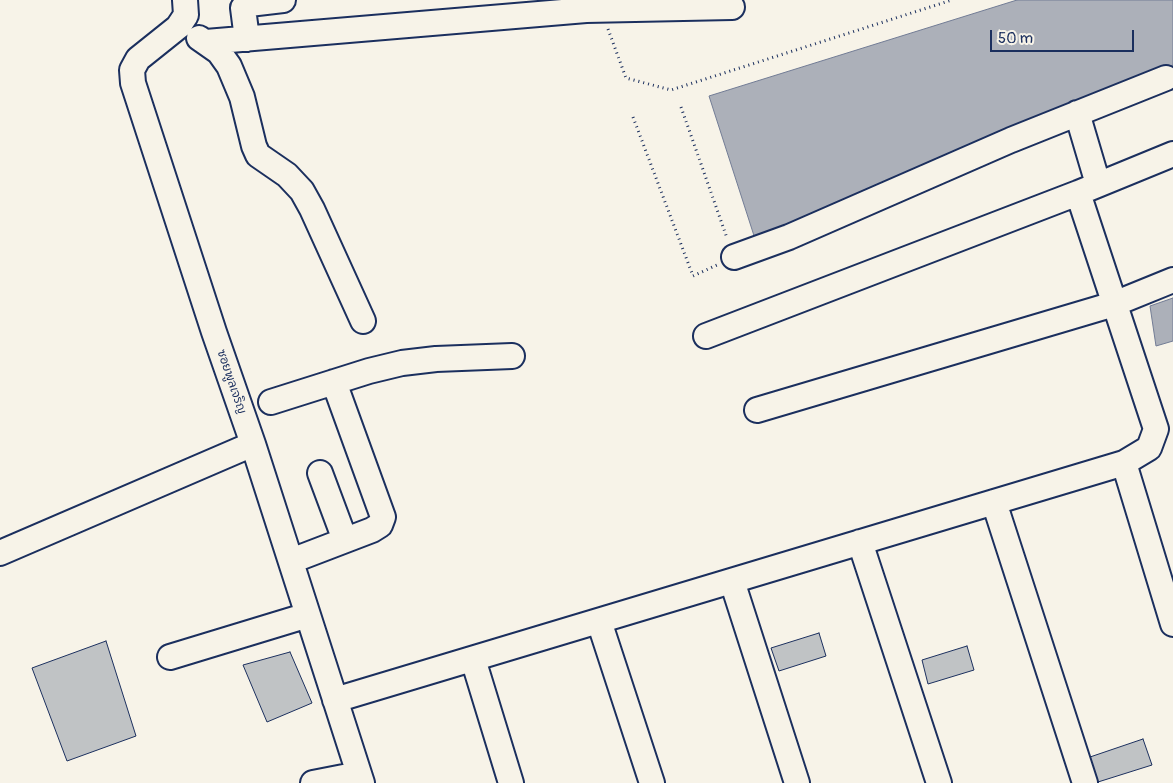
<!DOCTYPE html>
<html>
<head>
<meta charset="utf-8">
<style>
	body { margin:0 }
	#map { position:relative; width:1173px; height:783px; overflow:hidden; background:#f7f3e8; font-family:Pangolin,sans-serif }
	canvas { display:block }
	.scale { position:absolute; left:990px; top:30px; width:144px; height:22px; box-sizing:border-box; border:2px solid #1b2f5e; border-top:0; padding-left:6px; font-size:15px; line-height:18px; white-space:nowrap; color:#1b2f5e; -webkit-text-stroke:4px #f7f3e8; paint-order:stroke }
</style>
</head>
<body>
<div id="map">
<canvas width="1173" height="783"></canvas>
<div class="scale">50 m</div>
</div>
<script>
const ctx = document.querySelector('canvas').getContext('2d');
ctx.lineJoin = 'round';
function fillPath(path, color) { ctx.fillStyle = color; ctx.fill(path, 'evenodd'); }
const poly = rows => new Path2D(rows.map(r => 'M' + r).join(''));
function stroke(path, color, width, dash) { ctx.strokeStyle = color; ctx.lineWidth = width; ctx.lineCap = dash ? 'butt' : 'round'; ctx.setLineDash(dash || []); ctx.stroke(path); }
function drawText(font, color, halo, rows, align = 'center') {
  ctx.font = font + ' Pangolin,"Playpen Sans Thai",sans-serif'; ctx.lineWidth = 4; ctx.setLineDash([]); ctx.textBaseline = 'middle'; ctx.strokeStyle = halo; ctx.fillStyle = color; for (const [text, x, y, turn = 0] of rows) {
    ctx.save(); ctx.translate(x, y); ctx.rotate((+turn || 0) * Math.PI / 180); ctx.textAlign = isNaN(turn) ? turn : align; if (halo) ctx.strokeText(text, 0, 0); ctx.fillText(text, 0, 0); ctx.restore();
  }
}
const water = poly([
	[1017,0,1173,0,1173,65,757,245,709,96,1017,0],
	[1173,298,1173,341,1156,346,1150,306,1173,298]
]);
const building = poly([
	[819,633,826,656,779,671,771,648,819,633],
	[106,641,136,736,67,761,32,668,106,641],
	[967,646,974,670,928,684,922,660,967,646],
	[290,652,312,703,267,722,243,665,290,652],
	[1143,739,1152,765,1098,782,1090,757,1143,739]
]);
const path = poly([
	[608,29,626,78,671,90,952,0],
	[681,107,727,238],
	[633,117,693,276,717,265]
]);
const minor = poly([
	[185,0,186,15,178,27,138,59,132,70,133,83,214,332,253,444,362,783],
	[199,38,219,52,229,66,242,97,254,146,258,155,287,175,302,191,312,209,363,321],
	[247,39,243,8,249,4,283,0],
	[206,42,586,10,732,7],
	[1077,113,1098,184],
	[734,257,789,237,1011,140,1166,78],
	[706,336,1078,193,1173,154],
	[271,402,369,371,402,363,436,359,512,356],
	[757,410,1114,304,1173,280],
	[1124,463,1173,624],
	[320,473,345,540],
	[994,502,1085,783],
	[860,542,939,783],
	[0,553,253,444],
	[291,561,372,530,380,525,383,517,334,382],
	[732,581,797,783],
	[599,621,652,783],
	[170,657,308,615],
	[473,659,511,783],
	[335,700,1124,463,1149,448,1156,429,1078,193],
	[313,783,359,774]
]);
const streetNames = [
	["ซอยพูลเจริญ",231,382,71]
];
fillPath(water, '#acb0b9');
stroke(water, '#727c95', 1);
fillPath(building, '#c0c3c5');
stroke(building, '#1b2f5e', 1);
stroke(minor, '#1b2f5e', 28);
stroke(path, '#1b2f5e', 3, [1, 4]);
stroke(minor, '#f7f3e8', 24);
drawText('12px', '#1b2f5e', '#f7f3e8', streetNames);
</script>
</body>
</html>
